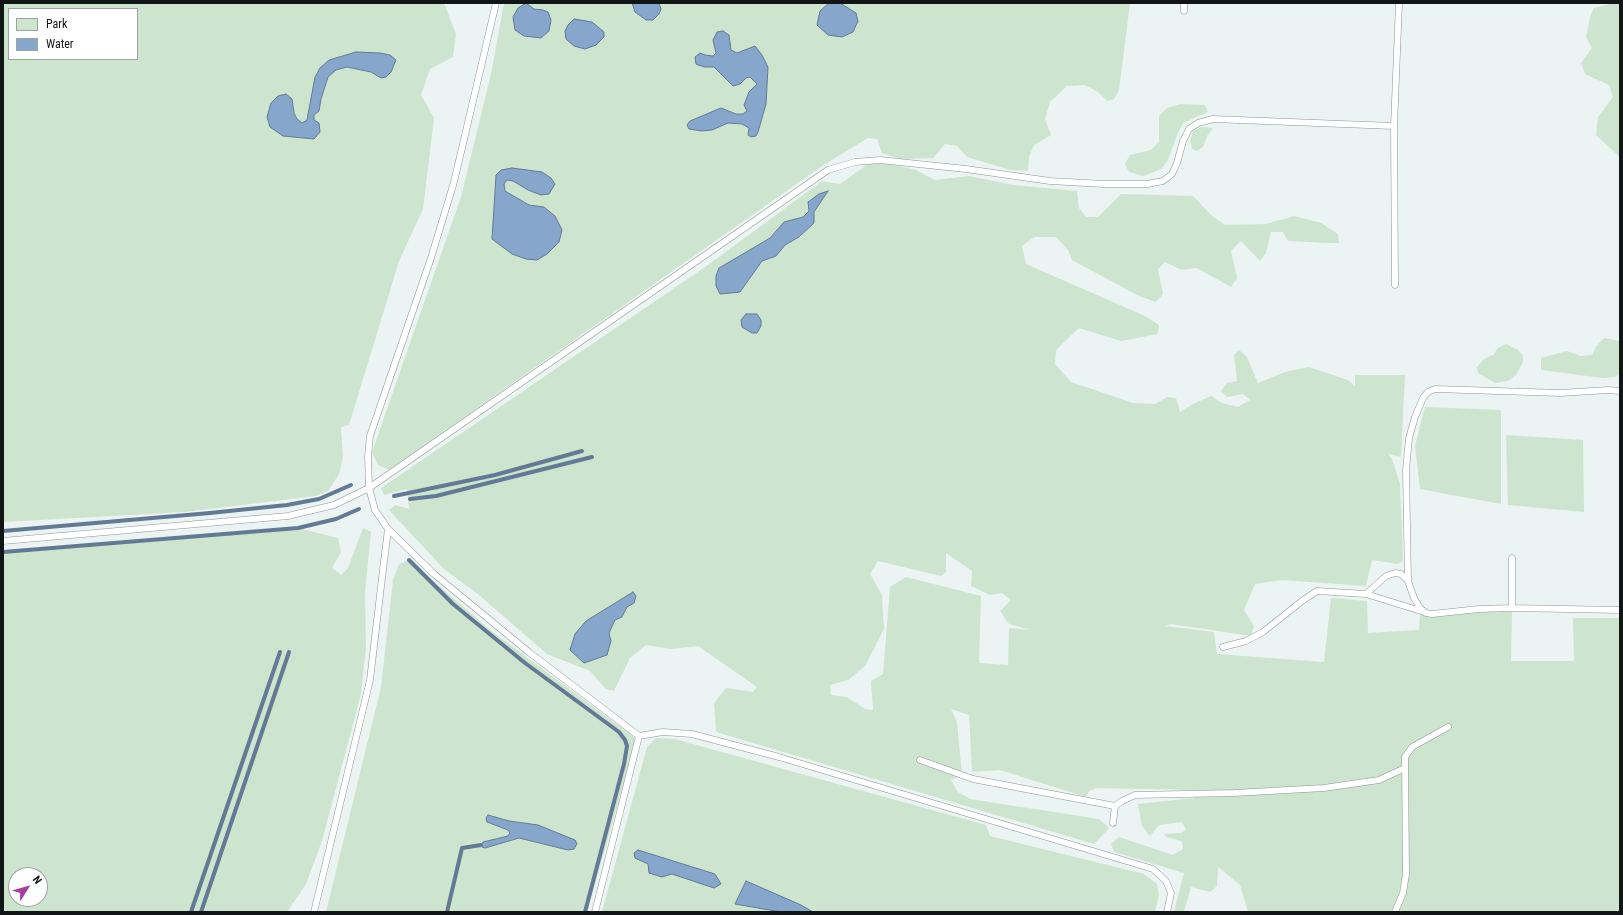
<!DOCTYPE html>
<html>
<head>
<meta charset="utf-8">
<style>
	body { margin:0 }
	#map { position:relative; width:1623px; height:915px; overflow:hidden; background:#ebf3f3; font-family:"Roboto Condensed",sans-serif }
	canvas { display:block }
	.frame { position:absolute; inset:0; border:4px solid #121515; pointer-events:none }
	.legend { position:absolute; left:8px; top:8px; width:130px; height:52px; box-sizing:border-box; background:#fff; border:1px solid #a0a1a1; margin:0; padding:5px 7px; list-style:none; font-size:12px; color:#121515 }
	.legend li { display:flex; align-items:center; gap:8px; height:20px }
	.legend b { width:20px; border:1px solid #a0a1a1 }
	.north { position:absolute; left:8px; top:867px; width:40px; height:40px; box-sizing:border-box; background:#fff; border:1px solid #a0a1a1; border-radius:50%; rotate:53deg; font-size:11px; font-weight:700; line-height:16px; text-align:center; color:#121515 }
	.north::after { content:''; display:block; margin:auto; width:14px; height:18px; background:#a83ea0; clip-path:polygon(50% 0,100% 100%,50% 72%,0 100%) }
</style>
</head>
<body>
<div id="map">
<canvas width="1623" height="915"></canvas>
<div class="frame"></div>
<ul class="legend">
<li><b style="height:11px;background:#cde5cf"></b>Park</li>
<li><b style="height:11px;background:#86a6cb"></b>Water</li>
</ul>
<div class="north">N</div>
</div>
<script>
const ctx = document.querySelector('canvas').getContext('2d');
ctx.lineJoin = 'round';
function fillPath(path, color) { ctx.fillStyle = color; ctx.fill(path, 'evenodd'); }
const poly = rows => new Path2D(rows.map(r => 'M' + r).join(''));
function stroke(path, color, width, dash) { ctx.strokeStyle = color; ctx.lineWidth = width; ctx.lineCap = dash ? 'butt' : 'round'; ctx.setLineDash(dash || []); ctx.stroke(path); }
const green = poly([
	[3,3,444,3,456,34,453,57,430,69,421,95,434,118,423,209,399,261,349,425,341,427,343,457,339,474,328,491,316,496,185,512,3,522],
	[9,9,137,9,137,59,9,59],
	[356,52,380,53,389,55,395,60,381,78,371,72,347,67,336,70,328,77,321,99,319,111,314,115,314,139,283,135,292,99,294,113,297,119,302,123,307,120,315,77,329,60],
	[504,3,632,3,635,12,646,20,653,20,659,14,661,9,659,3,829,3,820,11,856,13,840,3,1130,3,1119,90,1114,99,1107,101,1098,92,1085,85,1067,86,1050,102,1045,119,1051,135,1034,145,1029,157,1028,171,1010,170,967,157,957,146,945,144,933,158,900,159,882,153,877,139,868,138,822,166,389,470,378,465,372,452,461,197,491,74],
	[534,9,543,10,549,31,541,38,524,36],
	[729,35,731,50,737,53,743,51,768,67,766,104,758,132,755,136,751,137,748,135,749,128,742,124,728,123,712,130,689,129,721,108,736,114,743,114,747,111,757,84,753,79,750,77,746,78,740,84,729,82,714,67,704,67,700,53,705,55,713,56],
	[501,170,528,190,513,181,507,180,504,184,505,191,529,205,545,207,555,216,492,239],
	[1613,3,1620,3,1620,157,1596,135,1598,117,1613,97,1609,85,1585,74,1581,63,1592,48,1586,37,1590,17,1594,8],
	[1181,104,1205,105,1208,112,1183,123,1177,135,1168,160,1161,169,1144,176,1129,172,1125,164,1130,155,1151,150,1159,142,1159,116,1167,108],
	[1201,127,1213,128,1207,136,1203,147,1197,151,1192,149,1190,141,1193,131],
	[868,164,891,164,916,170,935,180,969,176,1013,185,1077,191,1079,208,1086,217,1098,217,1121,194,1193,196,1212,216,1225,225,1266,224,1294,216,1321,223,1338,234,1339,243,1326,243,1288,241,1283,232,1271,232,1266,253,1260,261,1241,241,1231,251,1237,278,1231,287,1197,268,1182,270,1165,262,1158,269,1163,294,1156,302,1139,296,1072,260,1068,250,1056,237,1034,237,1022,246,1026,264,1145,316,1159,325,1158,334,1121,341,1079,328,1056,350,1055,364,1071,382,1133,403,1155,404,1167,397,1176,398,1180,412,1193,404,1211,396,1222,403,1238,407,1250,400,1243,394,1227,397,1221,391,1227,383,1237,381,1234,355,1239,350,1247,357,1258,383,1285,372,1309,367,1348,380,1355,386,1355,375,1405,375,1401,457,1388,454,1392,459,1400,484,1403,561,1397,564,1372,560,1366,586,1282,580,1255,584,1244,610,1254,626,1251,636,1171,624,1165,626,1214,632,1217,654,1324,662,1331,598,1367,601,1368,633,1419,630,1420,615,1512,611,1511,661,1574,661,1573,618,1620,618,1620,912,1248,912,1240,885,1218,867,1217,886,1210,892,1191,887,1184,912,1174,912,1184,873,1114,852,1111,844,1119,837,1173,855,1183,849,1182,841,1166,837,1164,834,1182,833,1186,829,1182,822,1159,825,1150,836,1142,826,1138,804,1194,798,1195,790,1096,788,1089,791,1086,797,1000,770,972,772,969,715,951,709,957,722,962,775,951,780,958,792,970,799,1099,819,1109,828,1094,844,716,732,714,703,726,688,753,692,757,687,698,646,671,649,646,645,630,658,614,691,606,689,590,671,547,654,479,595,444,569,389,510,395,505,409,509,407,489,384,495,381,488,708,265,822,181,840,184],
	[828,191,814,212,814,223,800,237,785,245,776,256,762,261,740,292,719,268,770,238,784,222,803,217],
	[946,553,972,571,971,586,990,595,1002,593,1011,600,1000,611,1009,624,1031,630,1009,628,1008,665,979,663,981,596,906,577,890,587,883,674,871,681,873,710,865,709,847,697,831,695,830,685,848,680,865,666,884,629,882,595,870,574,878,561,941,576,946,572],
	[627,607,622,617,615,619,609,633,586,621],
	[1604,338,1620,341,1620,372,1616,377,1603,378,1541,370,1541,358,1567,351,1580,356,1592,355,1596,347],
	[1506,344,1518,350,1523,355,1523,362,1516,375,1508,381,1495,383,1478,373,1477,367,1484,359,1493,355,1498,348],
	[1425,407,1501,410,1501,504,1420,489,1415,446],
	[1506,435,1583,440,1584,512,1508,505],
	[298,528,338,538,341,552,332,568,341,575,348,568,363,528,371,532,365,592,366,647,361,694,322,841,306,884,287,912,3,912,3,552],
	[16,875,40,875,40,899,16,899],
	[409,560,489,629,635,738,627,772,587,912,326,912,381,687,393,580,399,564],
	[488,815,509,821,568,850,519,838,485,848,483,842,509,836,510,833,508,830,487,822],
	[656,738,675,739,986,825,990,836,1144,874,1157,884,1159,895,1155,912,813,912,746,881,735,904,781,912,602,912,647,747]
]);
const water = poly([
	[526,3,534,9,543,10,548,12,551,20,549,31,541,38,524,36,515,30,513,17,518,8,526,3],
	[632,3,659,3,661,9,659,14,653,20,646,20,635,12,632,3],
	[829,3,840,3,856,13,858,21,853,32,842,37,828,35,817,25,820,11,829,3],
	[574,19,592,22,604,32,604,37,596,45,585,49,574,46,566,39,565,31,568,25,574,19],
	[723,31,729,35,731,50,737,53,755,46,762,55,768,67,766,104,758,132,756,136,751,137,748,135,749,128,742,124,728,123,712,130,702,131,689,129,687,125,690,121,721,108,736,114,743,114,747,111,744,105,749,92,757,84,750,77,746,78,740,84,733,86,714,67,704,67,696,64,695,57,700,53,705,55,713,56,716,53,713,40,717,32,723,31],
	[356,52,380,53,390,55,396,60,391,72,386,77,381,78,371,72,347,67,336,70,328,77,321,99,319,111,314,115,314,120,319,123,320,132,314,139,283,136,270,127,267,117,271,103,278,96,286,94,292,99,294,113,297,119,302,123,307,120,315,77,320,68,329,60,356,52],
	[512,168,542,172,551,178,555,184,549,194,541,195,528,190,513,181,507,180,504,184,505,191,529,205,544,207,555,216,562,230,559,242,547,254,537,260,526,259,512,254,492,239,496,175,501,170,512,168],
	[828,191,814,212,814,223,799,237,785,245,776,256,762,261,740,292,720,294,716,286,716,276,719,268,770,238,784,222,803,217,809,211,808,202,819,194,828,191],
	[746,314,757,314,761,320,761,326,757,333,752,333,742,327,741,320,746,314],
	[633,592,636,596,634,603,627,607,622,617,615,620,609,633,611,641,607,655,584,663,570,650,575,634,586,621,633,592],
	[488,815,509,821,538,825,575,840,577,844,574,849,568,850,519,838,485,848,482,847,481,845,483,842,508,836,510,833,508,830,487,822,486,818,488,815],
	[638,850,715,874,721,884,714,888,672,874,662,877,649,873,648,864,635,858,634,853,638,850],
	[746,881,801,905,813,912,781,912,735,904,746,881]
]);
const stream = poly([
	[394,496,495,475,582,451],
	[410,499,436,496,592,457],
	[3,531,210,513,287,505,319,499,351,485],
	[3,552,298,528,336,519,359,509],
	[409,560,453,604,525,663,619,732,625,740,627,746,624,764,585,912],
	[191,912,280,652],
	[201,912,289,652],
	[447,912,462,848,481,845]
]);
const lane = poly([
	[1184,11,1184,3],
	[1395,285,1394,126,1399,3],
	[1620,391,1608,390,1560,393,1435,389,1428,392,1423,398,1415,417,1409,438,1406,470,1408,581,1414,598,1420,608,1426,613,1432,614,1479,609,1512,608,1620,610],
	[388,529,434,574,530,653,639,736,663,732,692,734,779,757,1153,869,1166,881,1171,893,1167,912],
	[3,541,288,516,334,505,369,488,828,170,855,162,880,160,966,169,1050,181,1104,184,1147,184,1163,181,1172,174,1177,163,1183,141,1189,129,1198,123,1213,119,1394,126],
	[1512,558,1512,608],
	[1366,594,1424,612],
	[1223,647,1246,641,1263,632,1302,601,1317,591,1366,594,1386,576,1395,573,1401,574,1408,581],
	[920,760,973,779,1115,806],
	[1113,823,1115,806,1122,801,1135,795,1234,793,1324,788,1379,780,1405,768],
	[314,912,370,680,382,578,388,529,375,510,369,488,368,456,370,436,431,258,454,182,496,3],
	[595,912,639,736],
	[1395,912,1403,893,1406,874,1405,757,1412,747,1448,727]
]);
fillPath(green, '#cde5cf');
fillPath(water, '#86a6cb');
stroke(water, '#637a94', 1);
stroke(stream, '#637a94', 4);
stroke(lane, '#8d9495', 7);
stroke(lane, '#fff', 6);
</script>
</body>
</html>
